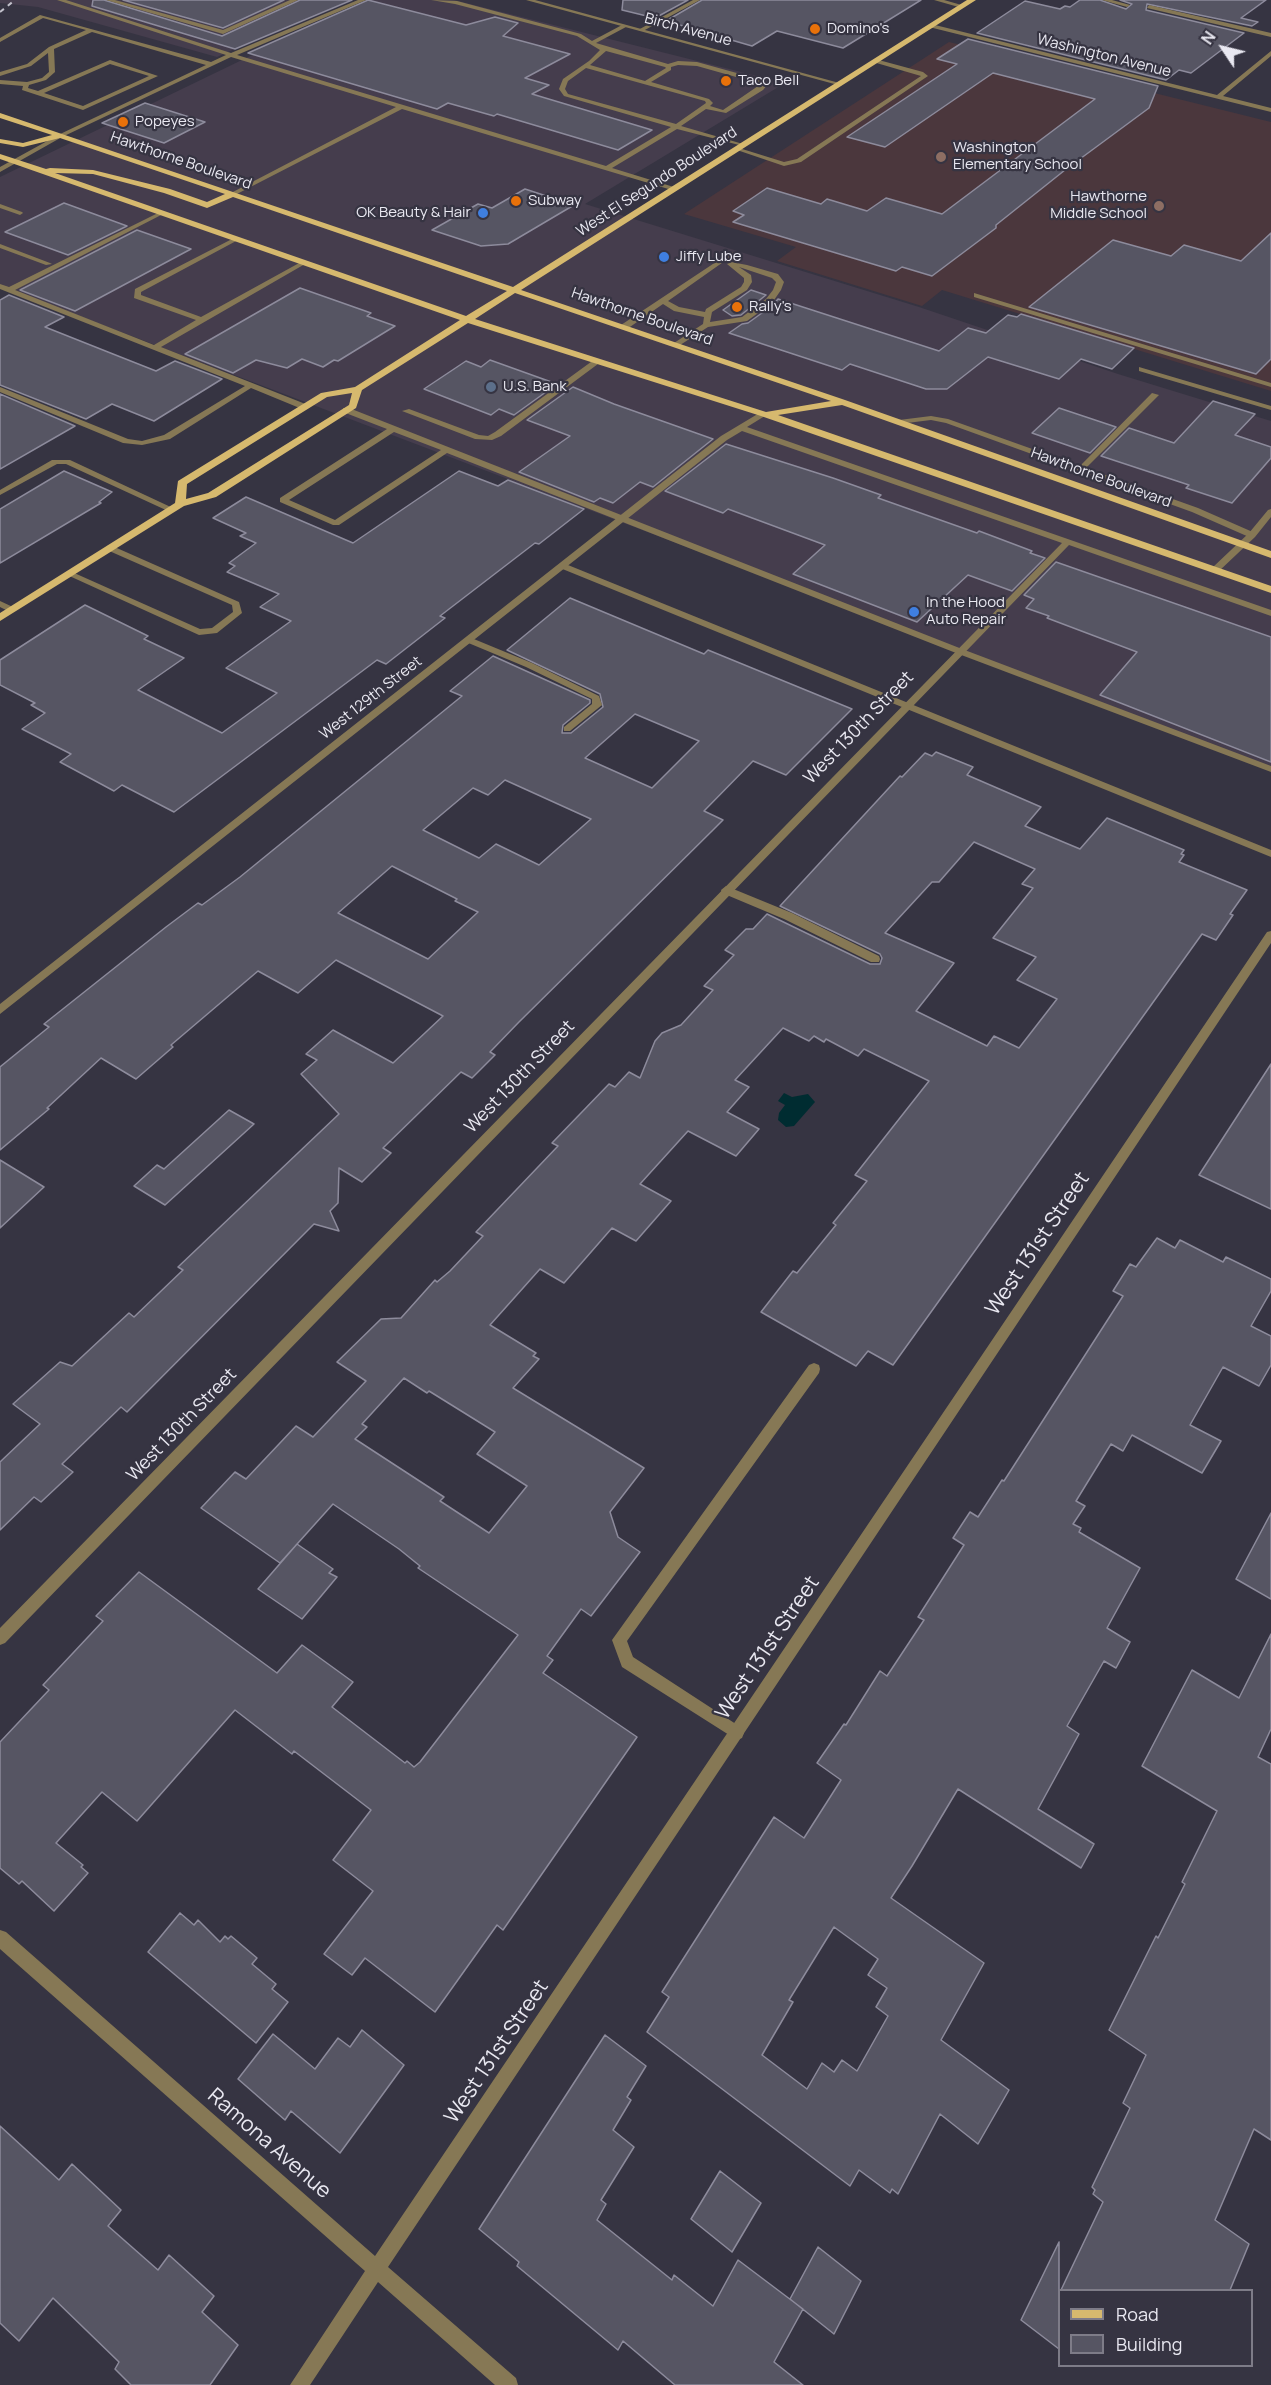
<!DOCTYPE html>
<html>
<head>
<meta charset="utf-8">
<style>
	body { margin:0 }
	#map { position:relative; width:1271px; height:2385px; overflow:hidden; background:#363442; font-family:Manrope,sans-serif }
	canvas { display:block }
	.legend { position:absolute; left:1058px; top:2289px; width:195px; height:78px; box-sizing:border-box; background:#363442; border:2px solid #7e7c88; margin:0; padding:8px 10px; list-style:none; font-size:18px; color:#e9e8f1 }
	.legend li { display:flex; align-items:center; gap:12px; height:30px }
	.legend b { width:30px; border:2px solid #7e7c88 }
	.north { position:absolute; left:1193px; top:18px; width:60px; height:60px; -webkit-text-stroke:4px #363442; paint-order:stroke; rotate:305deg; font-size:16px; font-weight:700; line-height:24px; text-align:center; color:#e9e8f1 }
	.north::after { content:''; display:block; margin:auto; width:21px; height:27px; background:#e9e8f1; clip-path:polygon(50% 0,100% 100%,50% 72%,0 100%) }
</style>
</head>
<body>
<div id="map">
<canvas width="1271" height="2385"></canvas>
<ul class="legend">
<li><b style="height:8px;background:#d6b96e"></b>Road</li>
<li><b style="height:16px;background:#565563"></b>Building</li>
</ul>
<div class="north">N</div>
</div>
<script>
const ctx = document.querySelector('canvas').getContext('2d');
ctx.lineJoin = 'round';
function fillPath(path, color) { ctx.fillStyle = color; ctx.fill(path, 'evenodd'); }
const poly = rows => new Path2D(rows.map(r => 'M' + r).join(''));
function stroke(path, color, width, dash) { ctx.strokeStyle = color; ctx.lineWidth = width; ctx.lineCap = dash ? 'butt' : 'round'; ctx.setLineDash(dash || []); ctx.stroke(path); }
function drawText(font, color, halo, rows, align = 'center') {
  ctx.font = font + ' Manrope,sans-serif'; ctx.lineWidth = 4.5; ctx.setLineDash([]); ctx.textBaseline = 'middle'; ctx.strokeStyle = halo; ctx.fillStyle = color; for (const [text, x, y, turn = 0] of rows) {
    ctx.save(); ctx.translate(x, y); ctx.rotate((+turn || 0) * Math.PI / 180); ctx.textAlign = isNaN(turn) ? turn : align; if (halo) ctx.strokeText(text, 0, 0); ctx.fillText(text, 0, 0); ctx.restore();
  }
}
const commercial = poly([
	[0,0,341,0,217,57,38,7,0,3],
	[366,0,454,0,785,83,585,204,919,307,1118,374,1271,421,1271,769,0,286,0,177]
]);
const education = poly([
	[949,42,1271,122,1271,391,942,290,922,306,777,261,796,247,684,214]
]);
const water = poly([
	[784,1093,792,1097,808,1094,815,1102,794,1126,786,1127,778,1120,779,1113,785,1105,778,1101]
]);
const building = poly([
	[93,0,104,0,222,36,300,0,352,0,235,49,92,6,93,0],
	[123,0,284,0,223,28,123,0],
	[368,0,466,25,495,17,518,23,503,36,570,54,525,78,549,85,532,94,652,130,618,150,497,114,494,116,448,103,437,109,248,53,368,0],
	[623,0,688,0,655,18,622,10,623,0],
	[702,0,921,0,843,48,777,31,752,46,666,21,702,0],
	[1080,0,1100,0,1126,9,1132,4,1120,0,1266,0,1241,18,1258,22,1252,26,1147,4,1146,10,1244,33,1191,73,1179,70,1166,80,977,33,1025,1,1060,9,1065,6,1070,7,1080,0],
	[968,39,1158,86,1149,108,1065,170,996,225,996,228,932,276,902,267,896,271,733,222,744,215,733,211,767,188,821,204,827,199,867,211,886,198,942,214,1095,99,993,73,885,147,847,137,957,64,937,59,968,39],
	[145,103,205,122,164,143,102,123,145,103],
	[525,189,574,205,508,244,481,246,432,230,478,204,492,208,525,189],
	[64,203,127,226,68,255,5,232,64,203],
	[137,230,191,249,75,311,20,290,137,230],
	[1271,233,1271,359,1256,374,1029,307,1113,240,1171,256,1184,245,1241,261,1271,233],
	[300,288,371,313,367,316,395,326,338,361,334,360,323,367,302,359,287,368,256,360,233,373,185,354,300,288],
	[751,290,766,295,741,315,732,316,723,310,751,290],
	[9,295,64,317,45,327,113,354,156,371,175,361,222,379,154,421,112,404,86,419,0,385,0,300,9,295],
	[778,299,939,351,968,328,986,333,1008,315,1017,317,1021,314,1134,348,1112,369,1081,359,1059,379,988,357,947,389,926,389,850,364,842,370,729,333,742,324,748,323,773,305,778,299],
	[490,360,557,384,514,415,499,409,491,415,424,389,466,361,481,367,490,360],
	[573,387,614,404,713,439,653,487,640,482,613,503,600,498,594,502,519,472,570,436,527,420,573,387],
	[0,394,75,426,0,469,0,394],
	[1213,401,1255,414,1235,435,1271,447,1271,458,1232,503,1186,488,1189,485,1101,456,1129,428,1174,443,1213,401],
	[1059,408,1116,427,1090,453,1032,433,1059,408],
	[726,444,833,478,881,495,878,498,977,533,979,531,1032,551,1030,553,1045,558,1012,591,968,575,917,622,793,574,825,545,728,509,723,513,665,491,726,444],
	[64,471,112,492,99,502,101,503,0,563,0,509,64,471],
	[459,471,498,486,508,480,584,509,539,544,535,543,440,616,445,618,386,664,377,660,174,812,122,785,114,791,60,762,71,754,22,729,45,713,31,705,35,703,0,685,0,660,85,605,148,636,144,639,184,658,138,690,222,733,277,693,226,668,291,621,260,607,279,594,227,572,235,566,229,563,256,543,240,536,246,533,213,518,246,497,353,543,459,471],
	[1056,562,1271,637,1271,762,1100,695,1137,652,1047,618,1049,616,1026,608,1034,599,1024,595,1056,562],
	[570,598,704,654,708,650,852,709,786,775,753,761,704,811,723,820,714,829,519,1022,490,1052,495,1055,472,1078,461,1072,383,1148,391,1153,362,1182,339,1168,338,1203,330,1211,339,1231,314,1224,127,1412,121,1407,62,1464,73,1472,41,1502,34,1497,0,1530,0,1462,40,1424,13,1404,60,1362,72,1366,129,1313,134,1317,183,1270,178,1267,339,1114,301,1074,317,1060,306,1054,333,1030,393,1063,443,1016,336,960,298,993,258,971,171,1045,173,1047,136,1079,101,1058,47,1108,49,1109,0,1150,0,1067,49,1027,44,1024,166,927,198,903,202,905,240,877,462,696,450,691,493,656,590,700,590,703,563,725,562,733,571,733,603,707,600,694,507,650,570,598],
	[635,714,699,741,652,788,585,758,635,714],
	[505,780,591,819,539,865,496,844,479,858,423,830,473,788,488,795,505,780],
	[392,866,457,899,455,901,478,912,428,959,338,913,392,866],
	[936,752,973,767,967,775,1041,807,1025,826,1080,849,1107,818,1184,850,1181,854,1184,855,1179,862,1247,890,1230,914,1233,915,1216,940,1202,934,893,1365,868,1351,856,1366,761,1312,793,1271,797,1273,836,1225,833,1223,867,1181,855,1175,929,1081,864,1049,858,1056,826,1039,824,1042,814,1036,809,1041,783,1028,735,1080,749,1087,727,1112,759,1129,736,1156,688,1131,640,1184,671,1201,636,1241,612,1228,564,1283,540,1269,490,1325,536,1353,533,1356,539,1359,513,1388,644,1468,610,1512,618,1537,640,1552,591,1616,581,1609,547,1656,553,1660,543,1673,637,1737,503,1930,497,1925,435,2012,365,1958,352,1975,324,1954,373,1891,333,1860,371,1810,294,1751,292,1754,235,1710,137,1821,102,1792,56,1843,83,1865,81,1867,88,1873,54,1911,22,1881,19,1884,0,1868,0,1742,49,1690,43,1685,103,1621,96,1616,139,1572,277,1673,302,1645,353,1682,332,1707,405,1763,407,1761,414,1767,420,1762,518,1635,418,1568,420,1566,399,1549,333,1504,280,1563,201,1508,235,1472,246,1479,296,1426,313,1437,366,1381,337,1362,381,1319,401,1318,435,1280,437,1282,450,1271,483,1236,476,1232,558,1146,552,1143,609,1084,615,1087,629,1072,640,1078,655,1041,662,1033,681,1025,713,990,704,986,734,955,725,950,746,929,753,929,767,914,870,964,880,964,882,958,880,954,780,906,900,776,902,777,925,753,932,756,936,752],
	[974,842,1035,869,1022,884,1033,888,993,938,1036,957,1017,980,1057,999,1019,1048,994,1036,987,1046,916,1011,954,963,885,933,932,882,939,882,974,842],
	[404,1378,427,1393,429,1391,495,1432,477,1454,527,1486,489,1533,440,1501,444,1497,355,1439,367,1427,362,1424,404,1378],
	[1271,1064,1271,1209,1199,1175,1271,1064],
	[229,1110,254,1124,165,1205,134,1186,157,1165,164,1169,229,1110],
	[0,1160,44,1187,0,1228,0,1160],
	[1157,1238,1175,1248,1180,1240,1223,1262,1226,1257,1271,1279,1271,1291,1251,1326,1271,1336,1271,1365,1259,1386,1223,1367,1190,1425,1221,1441,1202,1473,1132,1435,1123,1451,1111,1444,1076,1501,1085,1506,1073,1524,1081,1528,1079,1532,1140,1568,1107,1628,1130,1642,1116,1668,1104,1661,1067,1726,1079,1734,1038,1809,1094,1844,1081,1868,958,1789,912,1866,891,1898,984,1963,941,2040,1009,2090,978,2144,940,2114,898,2194,892,2189,890,2193,859,2170,850,2186,647,2032,669,1997,662,1992,774,1817,804,1838,841,1780,817,1763,844,1724,846,1725,880,1671,887,1676,924,1620,918,1617,964,1545,953,1538,970,1512,978,1517,1002,1480,1004,1481,1123,1296,1113,1291,1130,1264,1136,1267,1157,1238],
	[834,1927,878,1959,868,1975,887,1988,876,2007,888,2016,857,2071,842,2060,834,2072,822,2063,807,2089,762,2055,793,2002,789,2000,834,1927],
	[1271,1513,1271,1599,1236,1579,1271,1513],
	[297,1544,333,1569,329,1573,337,1577,302,1619,258,1589,297,1544],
	[1271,1634,1271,1729,1258,1757,1271,1764,1271,2140,1254,2129,1215,2220,1249,2244,1230,2290,1061,2290,1103,2202,1093,2194,1095,2190,1092,2187,1130,2108,1123,2103,1146,2055,1109,2030,1156,1936,1158,1938,1185,1884,1182,1882,1217,1811,1142,1766,1192,1670,1239,1698,1271,1634],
	[180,1913,194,1925,198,1920,220,1942,225,1936,228,1939,231,1936,257,1958,252,1964,276,1984,272,1989,288,2002,256,2043,148,1952,180,1913],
	[362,2030,404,2065,340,2153,291,2111,285,2120,238,2079,273,2034,315,2069,338,2038,350,2047,362,2030],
	[605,2035,646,2066,627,2097,631,2100,613,2130,634,2147,601,2200,606,2204,597,2220,672,2280,674,2275,713,2306,738,2260,803,2309,774,2362,803,2385,675,2385,623,2341,618,2350,517,2266,519,2262,479,2229,605,2035],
	[0,2126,59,2180,72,2164,121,2210,108,2226,158,2270,169,2255,214,2296,202,2312,238,2345,210,2385,131,2385,115,2369,119,2362,53,2298,19,2341,0,2323,0,2126],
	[720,2171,761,2203,732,2252,691,2219,720,2171],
	[1059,2242,1059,2349,1021,2320,1059,2242],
	[818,2247,861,2281,834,2334,790,2299,818,2247]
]);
const service = poly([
	[57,0,66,0,231,53,358,0,366,0,237,55,606,166,671,127,564,96,559,89,563,79,589,61,600,50,577,36,455,4,431,0,457,1,581,34,592,41,622,25,626,25,626,27,596,43,668,64,678,61,697,62,762,80,768,84,763,90,726,113,706,109,681,126,743,144,743,146,677,129,612,168,677,188,678,189,675,191,402,109,233,196,231,195,231,193,396,107,231,57,62,137,58,137,58,135,206,65,92,32,54,49,55,72,46,80,29,85,28,88,38,91,110,60,158,76,83,110,22,90,23,86,0,84,0,80,27,82,42,78,49,72,48,53,31,66,0,76,0,72,27,64,49,47,86,30,43,18,0,42,0,38,40,15,211,62,226,55,57,0],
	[606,51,665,67,666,68,645,81,590,65,606,51],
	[110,64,149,76,83,106,44,93,110,64],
	[678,65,697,66,761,84,723,110,710,106,713,103,709,99,651,82,671,70,671,67,678,65],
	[586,68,705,101,706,103,676,124,568,94,565,89,568,81,586,68],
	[106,0,115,0,223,30,290,0,298,0,223,34,106,0],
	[693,0,700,0,643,31,638,30,693,0],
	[1102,0,1112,0,1130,5,1127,7,1102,0],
	[1149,5,1271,33,1271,37,1147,8,1149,5],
	[875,59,923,72,928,76,801,162,784,166,734,149,739,148,784,162,797,159,921,76,873,62,875,59],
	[0,204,22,212,23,213,20,215,0,208,0,204],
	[160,212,165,213,15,290,154,345,196,320,134,298,135,289,234,238,238,238,238,240,141,292,141,295,201,317,301,262,305,262,305,264,161,347,308,405,308,409,302,409,251,388,170,439,142,445,123,443,0,392,0,387,128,439,142,441,164,435,245,386,0,289,0,284,9,287,160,212],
	[0,244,50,263,52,264,46,265,0,248,0,244],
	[731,252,736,253,668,301,679,307,705,312,706,309,741,287,744,282,744,278,727,264,731,262,747,265,778,274,784,282,781,290,772,303,747,321,708,327,677,347,674,347,674,343,703,324,704,317,674,311,663,304,627,329,621,329,621,325,731,252],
	[739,267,772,278,776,282,773,290,766,299,742,317,710,322,712,312,747,290,752,282,751,275,739,267],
	[974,293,1271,383,1271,387,974,297,974,293],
	[595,359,602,361,501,436,492,440,475,439,402,411,409,409,479,435,488,436,495,432,595,359],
	[1139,367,1271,406,1271,410,1139,371,1139,367],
	[1152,393,1159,395,1086,468,1198,508,1255,533,1255,537,1249,537,1192,512,946,423,931,420,899,424,895,422,899,420,931,416,948,419,1080,466,1152,393],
	[343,408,349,408,962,649,1271,766,1271,772,956,653,447,453,339,525,333,525,280,502,280,498,387,429,343,412,343,408],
	[394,432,441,450,335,520,289,500,394,432],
	[52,460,70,460,175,509,168,511,66,464,57,464,0,495,0,490,52,460],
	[110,545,239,602,242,613,217,633,199,635,65,574,72,572,200,629,212,628,233,612,232,605,107,550,107,546,110,545],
	[563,563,1271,850,1271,857,560,568,560,564,563,563],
	[469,637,532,663,599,696,602,705,570,731,564,731,564,727,592,704,592,699,526,667,466,642,466,638,469,637],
	[726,886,792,913,879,956,880,959,879,962,871,962,784,919,722,893,721,890,726,886],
	[814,1363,819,1365,820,1369,819,1373,627,1641,633,1657,742,1728,744,1733,742,1738,737,1740,622,1667,612,1640,809,1365,814,1363]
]);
const minor = poly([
	[934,0,944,0,965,6,962,8,934,0],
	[931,24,1217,95,1271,51,1271,56,1223,96,1271,108,1271,112,929,27,931,24],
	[60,134,62,135,62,137,0,172,0,167,60,134],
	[761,412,768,414,747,427,1271,610,1271,616,1069,545,5,1643,0,1645,0,1628,1062,543,742,431,727,440,0,1014,0,1004,721,436,761,412],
	[1271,509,1271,517,1255,537,1218,572,1212,572,1212,568,1249,533,1268,510,1271,509],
	[0,601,15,608,16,610,12,613,0,607,0,601],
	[1271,931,1271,943,388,2267,516,2378,518,2385,495,2385,378,2282,310,2385,290,2385,365,2271,0,1949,0,1930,6,1932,375,2256,1267,932,1271,931]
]);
const tertiary = poly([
	[526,0,535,0,843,84,838,85,526,0]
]);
const primary = poly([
	[967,0,976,0,521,290,845,400,1271,551,1271,558,842,405,778,415,1271,586,1271,593,761,416,468,323,362,390,356,408,216,497,184,506,0,621,0,613,175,503,178,481,321,393,355,387,460,320,0,159,0,154,46,169,50,168,93,170,170,189,207,202,225,194,60,138,23,147,0,143,0,139,23,143,52,135,0,118,0,113,513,287,967,0],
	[55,173,93,174,164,193,207,208,233,197,507,291,466,316,55,173],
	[515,293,831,401,766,412,475,319,515,293],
	[352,393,349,405,208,493,186,499,187,484,327,397,352,393]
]);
const rail = poly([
	[0,12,15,0]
]);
const markers = [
	[815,29,6,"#e8710a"],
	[726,81,6,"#e8710a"],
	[123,122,6,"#e8710a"],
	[941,157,6,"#8d6e63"],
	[516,201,6,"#e8710a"],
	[1159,206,6,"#8d6e63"],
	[483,213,6,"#3f7fe0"],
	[664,257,6,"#3f7fe0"],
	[737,307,6,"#e8710a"],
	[491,387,6,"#5c6f8a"],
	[914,612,6,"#3f7fe0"]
];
const farPoinames = [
	["Domino's",827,29],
	["Taco Bell",738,81],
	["Popeyes",135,122],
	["Washington",953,148],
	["Elementary School",953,165],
	["Hawthorne",1147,197,"right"],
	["Middle School",1147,214,"right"],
	["Subway",528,201],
	["OK Beauty & Hair",471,213,"right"],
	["Jiffy Lube",676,257],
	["Rally's",749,307],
	["U.S. Bank",503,387],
	["In the Hood",926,603],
	["Auto Repair",926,620]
];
const farStreetnames = [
	["Birch Avenue",688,30,15],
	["Washington Avenue",1104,56,14],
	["Hawthorne Boulevard",181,161,19],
	["West El Segundo Boulevard",657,182,-33],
	["Hawthorne Boulevard",642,317,19],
	["Hawthorne Boulevard",1101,478,20],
	["West 129th Street",371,698,-38]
];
const streetNames = [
	["West 130th Street",859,728,-46],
	["West 130th Street",520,1077,-46],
	["West 130th Street",182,1425,-46]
];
const nearStreetnames = [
	["West 131st Street",1038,1244,-56],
	["West 131st Street",768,1648,-56],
	["West 131st Street",497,2052,-56],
	["Ramona Avenue",269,2144,41]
];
fillPath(commercial, '#453d4d');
fillPath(education, '#4b373d');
fillPath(water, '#002c31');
fillPath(building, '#565563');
stroke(building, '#8d8b9c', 1.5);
fillPath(service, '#867855');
fillPath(minor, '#867855');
fillPath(tertiary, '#867855');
fillPath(primary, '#d6b96e');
stroke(rail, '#c2c1cb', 2, [5, 5]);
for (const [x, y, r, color] of markers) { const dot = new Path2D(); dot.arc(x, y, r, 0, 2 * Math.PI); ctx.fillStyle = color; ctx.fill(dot); stroke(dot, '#363442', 2); }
drawText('15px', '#e9e8f1', '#363442', farPoinames, 'left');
drawText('15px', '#e9e8f1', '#363442', farStreetnames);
drawText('18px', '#e9e8f1', '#363442', streetNames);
drawText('21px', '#e9e8f1', '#363442', nearStreetnames);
</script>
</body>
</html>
